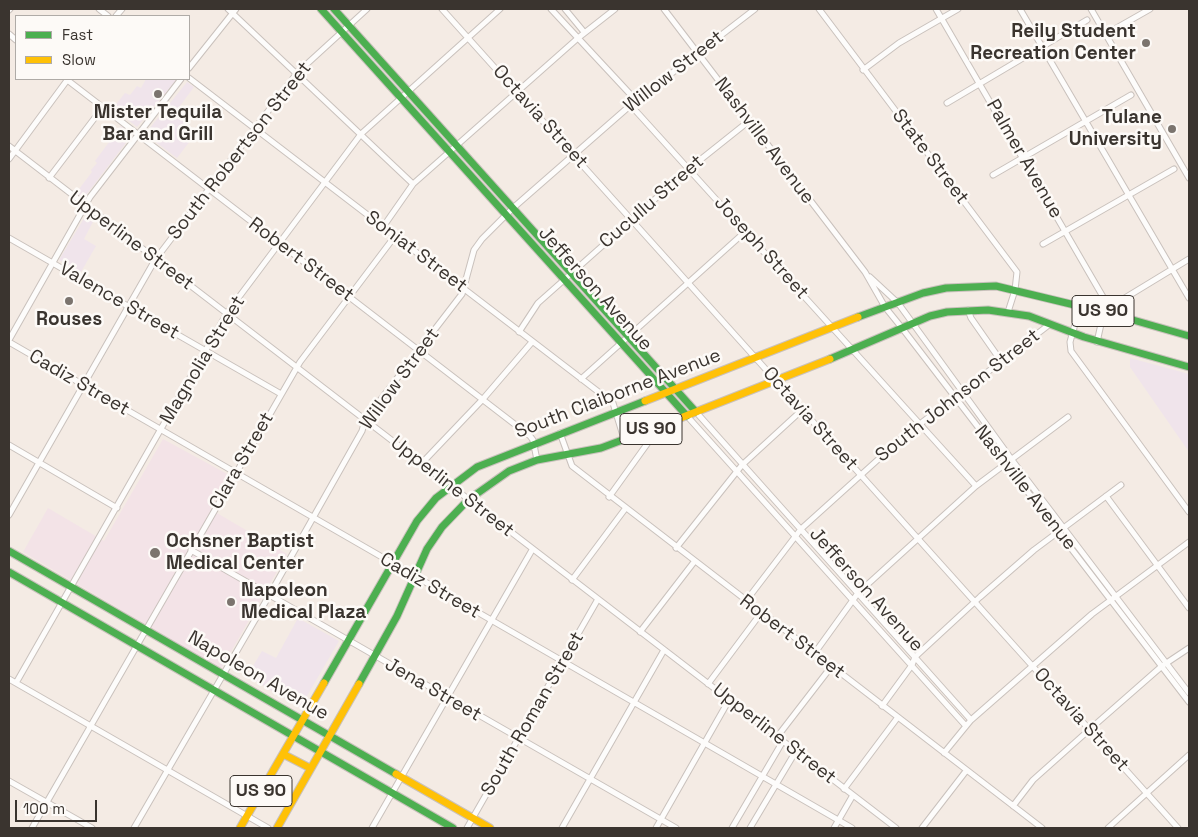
<!DOCTYPE html>
<html>
<head>
<meta charset="utf-8">
<style>
	body { margin:0 }
	#map { position:relative; width:1198px; height:837px; overflow:hidden; background:#f4ebe4; font-family:"Space Grotesk",sans-serif }
	canvas { display:block }
	.frame { position:absolute; inset:0; border:10px solid #3a342f; pointer-events:none }
	.legend { position:absolute; left:15px; top:15px; width:175px; height:65px; box-sizing:border-box; background:#fdfaf7; border:1px solid #afaba7; margin:0; padding:6px 9px; list-style:none; font-size:15px; color:#3a342f }
	.legend li { display:flex; align-items:center; gap:10px; height:25px }
	.legend b { width:25px; border:1px solid #afaba7 }
	.scale { position:absolute; left:15px; top:800px; width:82px; height:22px; box-sizing:border-box; border:2px solid #3a342f; border-top:0; padding-left:6px; font-size:15px; line-height:18px; white-space:nowrap; color:#3a342f; -webkit-text-stroke:4px #fdfaf7; paint-order:stroke }
</style>
</head>
<body>
<div id="map">
<canvas width="1198" height="837"></canvas>
<div class="frame"></div>
<ul class="legend">
<li><b style="height:6px;background:#4caf50"></b>Fast</li>
<li><b style="height:6px;background:#ffc107"></b>Slow</li>
</ul>
<div class="scale">100 m</div>
</div>
<script>
const ctx = document.querySelector('canvas').getContext('2d');
ctx.lineJoin = 'round';
function fillPath(path, color) { ctx.fillStyle = color; ctx.fill(path, 'evenodd'); }
const poly = rows => new Path2D(rows.map(r => 'M' + r).join(''));
function stroke(path, color, width, dash) { ctx.strokeStyle = color; ctx.lineWidth = width; ctx.lineCap = dash ? 'butt' : 'round'; ctx.setLineDash(dash || []); ctx.stroke(path); }
function drawText(font, color, halo, rows, align = 'center') {
  ctx.font = font + ' "Space Grotesk",sans-serif'; ctx.lineWidth = 5; ctx.setLineDash([]); ctx.textBaseline = 'middle'; ctx.strokeStyle = halo; ctx.fillStyle = color; for (const [text, x, y, turn = 0] of rows) {
    ctx.save(); ctx.translate(x, y); ctx.rotate((+turn || 0) * Math.PI / 180); ctx.textAlign = isNaN(turn) ? turn : align; if (halo) ctx.strokeText(text, 0, 0); ctx.fillText(text, 0, 0); ctx.restore();
  }
}
const commercial = poly([
	[146,79,177,79,137,127,113,108,125,93,130,95,137,86,141,88],
	[187,82,194,87,174,114,197,132,177,158,145,134],
	[121,126,132,135,83,199,76,193,92,172,91,170,97,163,95,161],
	[89,212,95,218,84,239,96,246,81,272,59,260,86,215],
	[1130,358,1189,374,1189,452,1130,367],
	[298,618,339,641,300,708,247,676,262,651,276,658]
]);
const medical = poly([
	[163,439,229,475,210,509,287,554,221,669,23,552,48,508,104,541]
]);
const street = poly([
	[99,9,108,16],
	[228,9,413,184],
	[442,9,1178,828],
	[551,9,631,95,635,110,976,486],
	[565,9,584,32],
	[664,9,865,272,885,307,902,328,1189,702],
	[819,9,1017,272,1015,290,1008,312],
	[936,9,1106,302,1097,342],
	[1020,9,1189,298],
	[1091,9,1189,178],
	[9,10,10,9],
	[116,16,122,9],
	[9,34,16,40],
	[1106,34,1150,9],
	[189,68,236,9],
	[863,70,899,43,958,9],
	[189,78,613,403,624,439],
	[66,79,530,436,533,440,537,460],
	[947,103,1087,20],
	[9,146,896,828],
	[9,159,68,79],
	[993,175,1131,95],
	[49,178,103,107],
	[383,227,413,184,578,38,615,9],
	[9,238,281,394],
	[1043,244,1174,169],
	[870,277,898,303,1012,460,1189,693],
	[1080,306,1070,342,1071,351,1189,512],
	[968,310,971,318,1001,361],
	[1106,312,1115,304,1189,259],
	[519,332,538,303,690,168,749,121],
	[9,340,90,197,181,79],
	[9,342,852,828],
	[581,379,746,231],
	[696,412,971,720],
	[687,416,965,725],
	[560,433,572,466,1042,828],
	[9,445,117,508],
	[422,463,483,399,532,342],
	[1106,496,1189,608],
	[609,497,660,426],
	[9,515,155,260,297,73,367,9],
	[676,548,742,465,802,410],
	[191,550,676,828],
	[572,580,625,509],
	[746,601,801,529,903,437,1050,324],
	[640,632,694,562],
	[814,654,858,593,976,486,1068,417],
	[9,679,268,828],
	[16,683,227,313,361,134,500,9],
	[708,684,761,613],
	[882,706,912,665,915,657,980,597,1034,550,1121,485],
	[777,737,831,667],
	[944,753,971,720,1092,614,1189,542],
	[9,781,92,828],
	[844,789,898,717],
	[1013,806,1033,780,1089,730,1162,666,1189,648],
	[32,828,300,362,395,236],
	[134,828,270,594,362,431,365,420,462,294,474,250,482,239,513,208,633,103,755,9],
	[372,828,532,550],
	[467,828,598,599],
	[562,828,664,650],
	[656,828,729,700],
	[732,828,783,741],
	[750,828,796,751],
	[834,828,853,795],
	[922,828,966,771],
	[1108,828,1189,755]
]);
const fast = poly([
	[321,9,687,416],
	[334,9,696,412],
	[858,317,923,293,946,288,996,286,1112,314,1189,336],
	[830,359,930,316,947,312,988,310,1029,316,1084,337,1189,367],
	[9,551,396,774],
	[9,572,453,828],
	[324,683,417,521,436,498,477,467,645,401],
	[359,684,397,616,427,549,442,527,468,500,509,471,537,460,601,448,678,419]
]);
const slow = poly([
	[645,401,858,317],
	[678,419,830,359],
	[283,754,310,768],
	[396,774,490,828],
	[240,828,324,683],
	[277,828,359,684]
]);
const markers = [
	[1146,43,5,"#7b746e"],
	[158,94,5,"#7b746e"],
	[1172,129,5,"#7b746e"],
	[69,301,5,"#7b746e"],
	[155,553,6,"#7b746e"],
	[231,602,5,"#7b746e"]
];
const shields = [
	[1103,311,62],
	[651,429,62],
	[261,791,62]
];
const shieldNames = [
	["US 90",1103,311],
	["US 90",651,429],
	["US 90",261,791]
];
const poiNames = [
	["Reily Student",1136,32],
	["Recreation Center",1136,54],
	["Mister Tequila",158,113,"center"],
	["Bar and Grill",158,135,"center"],
	["Tulane",1162,118],
	["University",1162,140],
	["Rouses",69,320,"center"],
	["Ochsner Baptist",166,542,"left"],
	["Medical Center",166,564,"left"],
	["Napoleon",241,591,"left"],
	["Medical Plaza",241,613,"left"]
];
const streetNames = [
	["Willow Street",674,72,-38],
	["Octavia Street",540,117,48],
	["Nashville Avenue",764,141,53],
	["South Robertson Street",240,151,-52],
	["State Street",930,157,53],
	["Palmer Avenue",1024,159,60],
	["Cucullu Street",652,202,-41],
	["Upperline Street",131,241,37],
	["Joseph Street",761,248,48],
	["Soniat Street",416,252,37],
	["Robert Street",301,260,37],
	["Jefferson Avenue",595,289,48],
	["Valence Street",119,301,30],
	["Magnolia Street",203,360,-59],
	["Willow Street",400,379,-54],
	["Cadiz Street",79,383,30],
	["South Claiborne Avenue",618,394,-21],
	["South Johnson Street",958,396,-38],
	["Octavia Street",810,419,48],
	["Clara Street",242,461,-60],
	["Upperline Street",452,487,38],
	["Nashville Avenue",1025,488,52],
	["Cadiz Street",430,586,30],
	["Jefferson Avenue",866,590,48],
	["Robert Street",792,637,37],
	["Napoleon Avenue",258,676,30],
	["Jena Street",433,690,30],
	["South Roman Street",533,714,-60],
	["Octavia Street",1081,720,48],
	["Upperline Street",774,734,38]
];
fillPath(commercial, '#f0e4eb');
fillPath(medical, '#f3e3e7');
stroke(street, '#c9c1bc', 7);
stroke(fast, '#c9c1bc', 9);
stroke(slow, '#c9c1bc', 9);
stroke(street, '#fdfcfb', 5);
stroke(fast, '#4caf50', 7);
stroke(slow, '#ffc107', 7);
for (const [x, y, r, color] of markers) { const dot = new Path2D(); dot.arc(x, y, r, 0, 2 * Math.PI); ctx.fillStyle = color; ctx.fill(dot); stroke(dot, '#fdfaf7', 2); }
for (const [x, y, w] of shields) { const box = new Path2D(); box.roundRect(x - w / 2, y - 15.5, w, 31, 4); ctx.fillStyle = '#fdfaf7'; ctx.fill(box); stroke(box, '#3a342f', 1); }
drawText('bold 18px', '#3a342f', null, shieldNames);
drawText('bold 19px', '#3a342f', '#fdfaf7', poiNames, 'right');
drawText('19px', '#3a342f', '#fdfaf7', streetNames);
</script>
</body>
</html>
